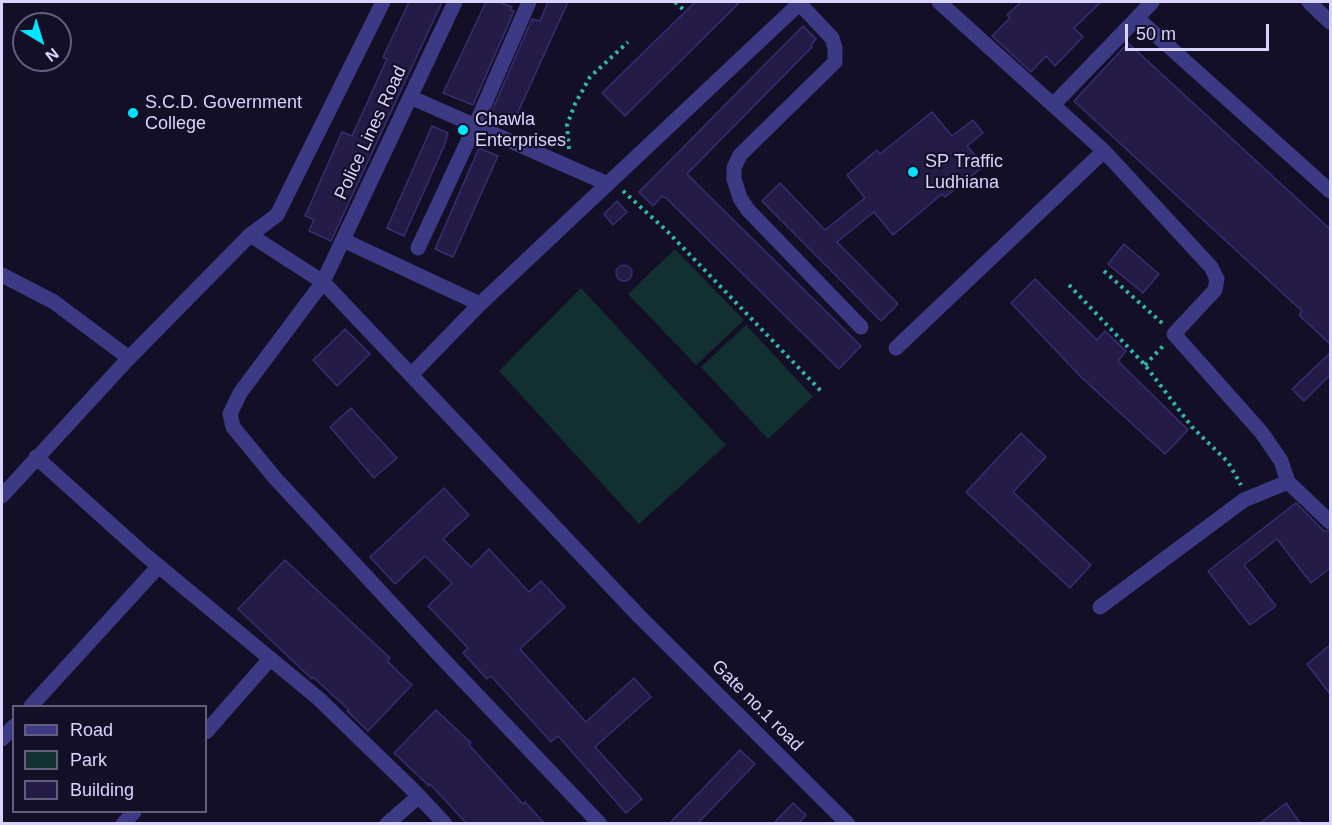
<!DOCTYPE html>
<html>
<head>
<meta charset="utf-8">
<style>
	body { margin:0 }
	#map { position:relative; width:1332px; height:825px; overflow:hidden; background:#130f26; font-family:Helvetica,sans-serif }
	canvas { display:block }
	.frame { position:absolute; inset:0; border:3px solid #d9d4ff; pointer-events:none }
	.legend { position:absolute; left:12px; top:705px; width:195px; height:108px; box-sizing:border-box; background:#130f26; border:2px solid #625e7d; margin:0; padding:8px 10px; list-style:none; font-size:18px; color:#d9d4ff }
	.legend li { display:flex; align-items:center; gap:12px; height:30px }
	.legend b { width:30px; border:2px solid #625e7d }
	.north { position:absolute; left:12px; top:12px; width:60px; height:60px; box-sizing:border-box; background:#130f26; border:2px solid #625e7d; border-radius:50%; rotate:142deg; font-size:16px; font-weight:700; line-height:24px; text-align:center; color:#d9d4ff }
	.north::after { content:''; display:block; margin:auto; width:21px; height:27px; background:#00e5ff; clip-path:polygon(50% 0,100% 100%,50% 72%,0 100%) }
	.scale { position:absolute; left:1125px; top:24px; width:144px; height:27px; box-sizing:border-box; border:3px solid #d9d4ff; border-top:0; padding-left:8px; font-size:18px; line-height:21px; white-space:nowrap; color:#d9d4ff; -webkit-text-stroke:4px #130f26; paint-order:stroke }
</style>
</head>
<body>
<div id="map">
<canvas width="1332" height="825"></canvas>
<div class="frame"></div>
<ul class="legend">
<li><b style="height:8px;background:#3d3a85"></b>Road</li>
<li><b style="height:16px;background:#12302f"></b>Park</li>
<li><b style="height:16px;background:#241b47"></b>Building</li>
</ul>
<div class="north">N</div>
<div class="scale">50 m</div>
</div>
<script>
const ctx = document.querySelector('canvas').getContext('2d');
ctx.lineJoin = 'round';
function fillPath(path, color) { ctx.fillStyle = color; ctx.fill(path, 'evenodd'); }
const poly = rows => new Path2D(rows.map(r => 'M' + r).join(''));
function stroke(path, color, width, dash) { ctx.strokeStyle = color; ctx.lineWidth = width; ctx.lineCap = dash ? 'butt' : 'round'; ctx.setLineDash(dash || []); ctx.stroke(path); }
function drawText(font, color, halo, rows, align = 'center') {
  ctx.font = font + ' Helvetica,sans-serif'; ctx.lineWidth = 4.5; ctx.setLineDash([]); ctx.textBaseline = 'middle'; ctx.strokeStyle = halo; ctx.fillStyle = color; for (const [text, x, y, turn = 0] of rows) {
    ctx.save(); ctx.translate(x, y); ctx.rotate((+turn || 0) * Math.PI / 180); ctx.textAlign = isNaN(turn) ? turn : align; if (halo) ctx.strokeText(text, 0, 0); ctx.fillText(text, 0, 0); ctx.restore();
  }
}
const green = poly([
	[675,249,744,320,696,365,628,294],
	[581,288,726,445,639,524,499,371],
	[746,325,813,397,768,439,701,367]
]);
const building = poly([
	[409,2,442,2,331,241,309,231,314,220,305,216,342,132,352,136,387,59,383,57,409,2],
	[486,2,499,2,512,7,510,10,514,11,473,105,443,93,486,2],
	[548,2,568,2,513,123,491,113,532,19,540,21,548,2],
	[695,2,740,2,625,116,602,93,695,2],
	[1021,2,1101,2,1074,28,1083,37,1055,66,1046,56,1031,72,992,36,1010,18,1007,15,1021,2],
	[803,26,816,39,811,45,812,47,687,174,861,346,839,369,665,197,664,198,662,196,653,206,639,192,803,26],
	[1128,43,1330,229,1330,344,1299,315,1302,311,1074,101,1128,43],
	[932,112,952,136,973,120,983,133,967,146,984,166,945,197,942,194,893,235,874,212,837,242,898,304,881,321,762,201,780,183,825,230,865,198,847,175,877,150,880,154,932,112],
	[432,126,448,133,445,144,404,236,387,228,432,126],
	[479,148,498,156,453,257,435,249,479,148],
	[617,201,627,212,613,225,604,214,617,201],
	[1124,244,1159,274,1143,293,1108,264,1124,244],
	'616 273a8 8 0 1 1 16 0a8 8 0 1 1-16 0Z',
	[1035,279,1097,340,1105,331,1126,351,1118,361,1188,430,1165,454,1081,377,1011,303,1035,279],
	[345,329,370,354,337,386,313,360,345,329],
	[1330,353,1330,375,1304,401,1292,389,1330,353],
	[351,408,397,458,374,478,330,427,351,408],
	[1021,433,1046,457,1013,492,1091,565,1070,588,966,492,1021,433],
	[444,488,469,515,443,539,471,567,489,549,529,592,541,581,565,607,520,649,586,722,634,678,651,697,595,747,642,799,626,813,558,736,551,742,491,676,487,679,463,653,468,648,428,606,452,583,425,556,395,584,370,557,444,488],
	[1296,503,1324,531,1330,531,1330,568,1311,583,1277,539,1244,565,1276,606,1250,625,1208,571,1296,503],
	[285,560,390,658,387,661,412,685,368,731,347,711,349,710,313,677,312,679,238,609,285,560],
	[1330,645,1330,694,1307,664,1330,645],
	[436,710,471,743,469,745,523,804,525,802,545,824,467,824,430,784,429,786,394,753,436,710],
	[740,750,755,764,697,824,669,824,740,750],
	[793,803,806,815,798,824,773,824,793,803],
	[1286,803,1301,824,1259,824,1286,803]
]);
const path = poly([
	[675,2,686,12],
	[569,149,567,125,575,104,590,77,628,42],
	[623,191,667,231,821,391],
	[1104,271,1162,323],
	[1069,285,1145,365,1192,427,1228,462,1241,485],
	[1145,365,1164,345]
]);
const minor = poly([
	[455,2,323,282,639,616,848,824],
	[939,2,1104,151,1211,267,1217,279,1215,290,1174,334,1262,433,1281,461,1288,482],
	[1152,2,1137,18,1330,191],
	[1309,2,1330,22],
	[799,3,832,38,835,48,835,62,740,155,734,168,734,179,740,198,748,210,861,327],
	[410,97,608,184],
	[1053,105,1137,18],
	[250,235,323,282,240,393,230,414,233,427,275,478,441,657,600,824],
	[343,240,480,304],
	[418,248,475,126,529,2],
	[2,275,54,302,129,358],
	[896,348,1104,151],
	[411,375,480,304,801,2],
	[36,457,144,554,319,699,414,791,445,824],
	[2,496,129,358,250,235,277,215,383,2],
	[1100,607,1244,500,1278,486,1288,482,1330,522],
	[31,706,158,567],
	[206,732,270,659],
	[2,739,14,726],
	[123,824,134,812],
	[387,824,419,796]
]);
const markers = [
	[133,113,6,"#00e5ff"],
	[463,130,6,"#00e5ff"],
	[913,172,6,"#00e5ff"]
];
const poiNames = [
	["S.C.D. Government",145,103],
	["College",145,124],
	["Chawla",475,120],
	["Enterprises",475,141],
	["SP Traffic",925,162],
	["Ludhiana",925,183]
];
const streetNames = [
	["Police Lines Road",371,133,-65],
	["Gate no.1 road",757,706,45]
];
fillPath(green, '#12302f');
fillPath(building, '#241b47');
stroke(building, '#3b2d73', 1.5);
stroke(path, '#2fb8b0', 4, [3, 4.5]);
stroke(minor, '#3d3a85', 15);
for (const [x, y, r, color] of markers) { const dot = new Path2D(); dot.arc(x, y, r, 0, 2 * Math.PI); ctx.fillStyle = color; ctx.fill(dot); stroke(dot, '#130f26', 2); }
drawText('18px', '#d9d4ff', '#130f26', poiNames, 'left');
drawText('18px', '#d9d4ff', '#130f26', streetNames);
</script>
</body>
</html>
